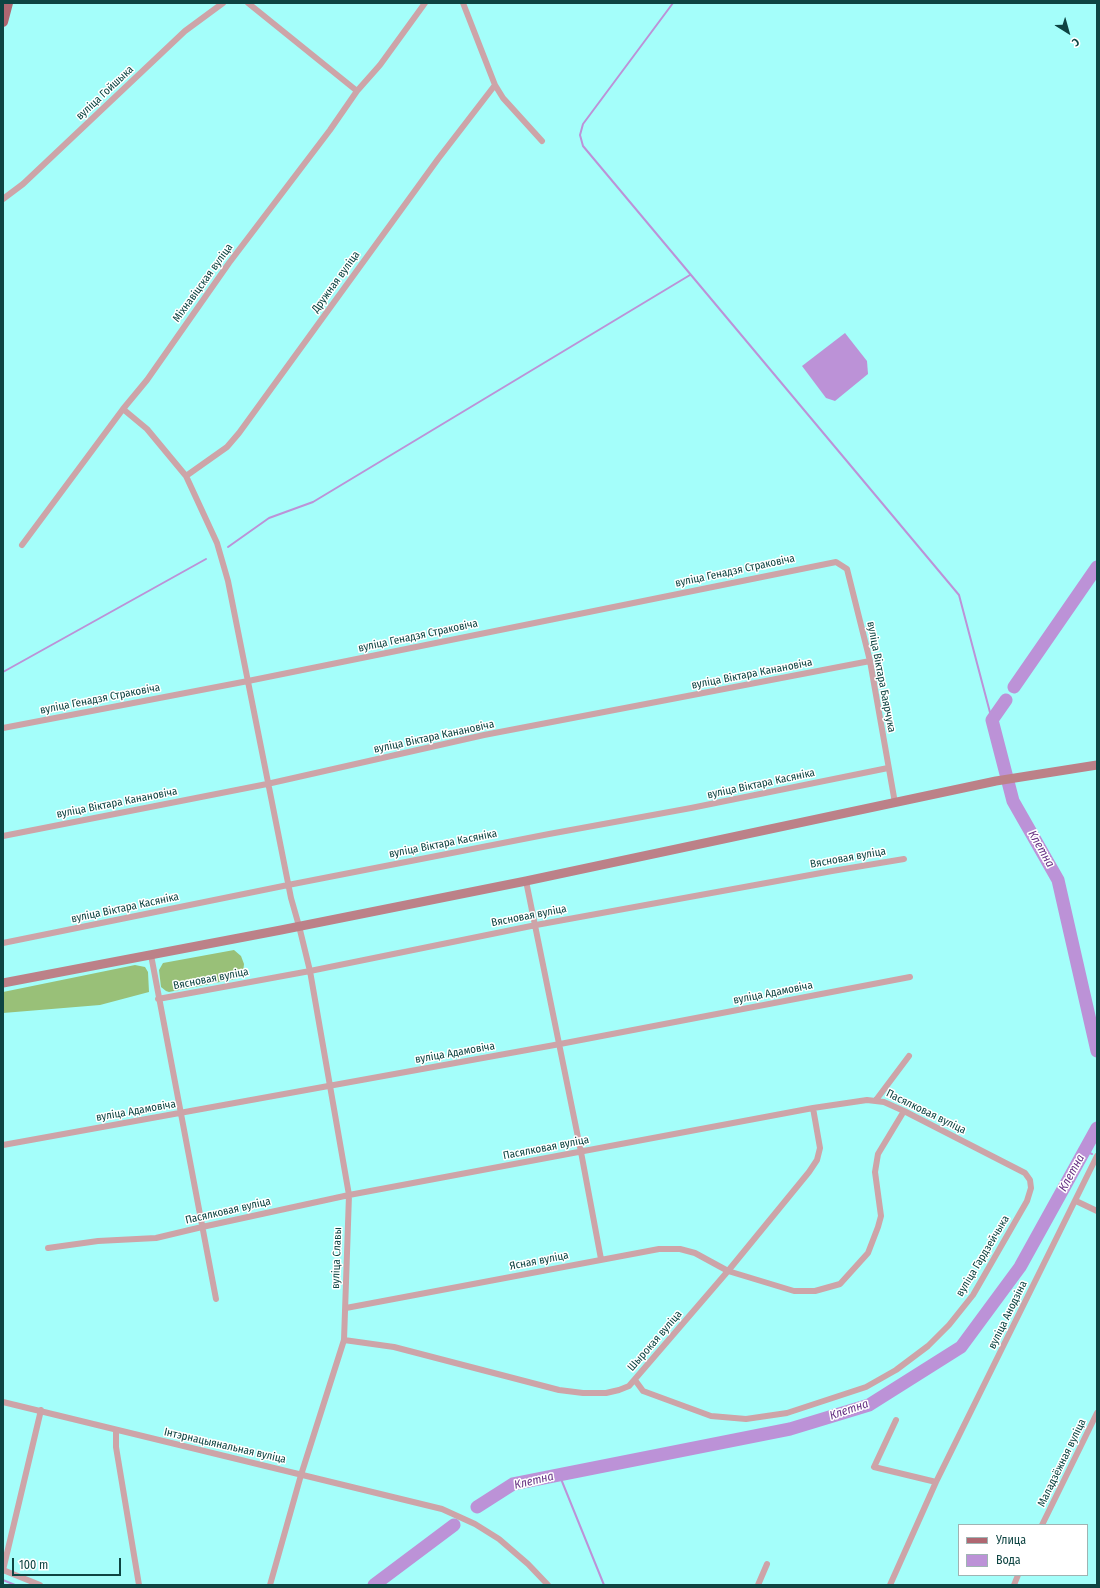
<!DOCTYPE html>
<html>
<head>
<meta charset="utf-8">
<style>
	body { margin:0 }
	#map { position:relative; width:1100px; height:1588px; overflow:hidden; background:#a4fefa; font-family:"Fira Sans Condensed",sans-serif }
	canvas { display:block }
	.frame { position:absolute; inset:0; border:4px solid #0e4442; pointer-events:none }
	.legend { position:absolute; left:958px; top:1524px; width:130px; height:52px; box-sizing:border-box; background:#fff; border:1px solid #9fb4b3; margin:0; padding:5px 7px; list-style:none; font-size:12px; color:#0e4442 }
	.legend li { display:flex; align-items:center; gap:8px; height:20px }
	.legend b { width:20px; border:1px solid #9fb4b3 }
	.north { position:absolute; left:1048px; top:12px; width:40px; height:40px; -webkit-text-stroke:3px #fff; paint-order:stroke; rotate:143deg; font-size:11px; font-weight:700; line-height:16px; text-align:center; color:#0e4442 }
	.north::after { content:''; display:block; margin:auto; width:14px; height:18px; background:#0e4442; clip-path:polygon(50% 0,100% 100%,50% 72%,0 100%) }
	.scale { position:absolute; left:12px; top:1558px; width:109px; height:18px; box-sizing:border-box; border:2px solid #0e4442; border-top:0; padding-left:5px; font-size:12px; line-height:14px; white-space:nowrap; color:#0e4442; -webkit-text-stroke:3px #fff; paint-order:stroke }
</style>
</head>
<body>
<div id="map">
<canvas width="1100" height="1588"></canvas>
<div class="frame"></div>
<ul class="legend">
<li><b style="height:5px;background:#af6771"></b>Улица</li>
<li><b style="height:11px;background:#bc92d7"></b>Вода</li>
</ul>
<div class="north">С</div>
<div class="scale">100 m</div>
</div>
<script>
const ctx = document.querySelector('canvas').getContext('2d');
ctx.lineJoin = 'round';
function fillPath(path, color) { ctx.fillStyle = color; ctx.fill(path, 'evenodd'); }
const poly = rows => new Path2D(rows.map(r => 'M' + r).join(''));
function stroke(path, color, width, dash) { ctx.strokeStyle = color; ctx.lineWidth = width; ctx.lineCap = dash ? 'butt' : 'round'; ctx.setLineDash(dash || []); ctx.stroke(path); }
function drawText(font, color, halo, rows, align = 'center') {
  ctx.font = font + ' "Fira Sans Condensed",sans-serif'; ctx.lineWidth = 3; ctx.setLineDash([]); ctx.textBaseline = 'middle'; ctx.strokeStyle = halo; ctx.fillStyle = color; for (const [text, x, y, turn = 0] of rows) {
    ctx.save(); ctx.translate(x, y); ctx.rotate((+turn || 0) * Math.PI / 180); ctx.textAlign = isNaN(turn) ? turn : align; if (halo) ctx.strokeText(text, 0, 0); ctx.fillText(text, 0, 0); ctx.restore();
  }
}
const forest = poly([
	[234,950,241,956,244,964,243,973,235,979,169,992,166,991,161,987,159,970,163,963],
	[135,965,145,967,148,972,149,992,100,1005,3,1013,3,992]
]);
const water = poly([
	[845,333,867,361,868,374,835,401,826,398,802,366]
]);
const stream = poly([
	[673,3,583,124,580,135,583,146,959,595,992,720],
	[228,547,269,518,313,502,690,275],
	[3,672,206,559],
	[1085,1151,1092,1154],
	[559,1474,604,1585],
	[3,1580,15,1585]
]);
const river = poly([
	[1014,687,1097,567],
	[1006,700,992,720,1013,801,1058,880,1097,1051],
	[477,1507,513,1484,790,1429,869,1405,961,1347,1020,1267,1097,1128],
	[374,1585,454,1525]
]);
const street = poly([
	[495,85,503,98,542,141],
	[357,91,380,65,425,3],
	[3,199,23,184,185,31,223,3],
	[123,409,147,429,186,476,227,447,239,433,438,159,495,85,463,3],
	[186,476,217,543,228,581,291,898,299,926,310,971,349,1195,344,1340,301,1475,270,1585],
	[22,545,123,409,147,380,229,263,330,130,357,91,248,3],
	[3,728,248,681,836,562,847,569,870,661,895,803],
	[3,836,267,784,484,735,870,661],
	[526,881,581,1152,601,1259],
	[3,943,288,885,549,834,691,808,888,768],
	[151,955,216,1299],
	[158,999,310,971,536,925,832,871,904,859],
	[876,1100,909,1056],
	[3,1145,560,1044,910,977],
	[1076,1201,1097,1211],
	[48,1248,98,1241,156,1238,202,1227,349,1195,813,1108,867,1100,884,1102,904,1111,1025,1173,1030,1180,1031,1188,1027,1201,973,1295,949,1325,928,1346,896,1370,866,1387,787,1413,746,1419,711,1416,643,1391,635,1380],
	[346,1308,659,1249,680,1249,695,1253,728,1271,794,1291,815,1291,840,1284,868,1253,878,1227,881,1216,875,1172,878,1154,904,1111],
	[344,1340,394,1347,559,1390,583,1393,606,1393,619,1390,629,1386,728,1271,809,1172,817,1160,820,1148,813,1108],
	[3,1402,442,1509,475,1524,499,1539,528,1564,548,1585],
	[896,1420,874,1467,936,1482],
	[116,1430,116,1447,139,1585],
	[1042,1525,1097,1413],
	[3,1570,41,1410],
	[3,1570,40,1585],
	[758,1585,767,1564],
	[890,1585,936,1482,1097,1156],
	[1014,1585,1018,1575]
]);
const secondary = poly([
	[3,983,281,930,526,881,996,781,1097,765]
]);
const primary = poly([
	[3,22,8,3]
]);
const streetNames = [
	["вуліца Гойшыка",105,93,-43],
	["Дружная вуліца",336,282,-54],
	["Міхнавіцская вуліца",203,283,-54],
	["вуліца Генадзя Страковіча",735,571,-12],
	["вуліца Генадзя Страковіча",418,636,-12],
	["вуліца Віктара Канановіча",752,674,-11],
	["вуліца Віктара Баярчука",881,677,79],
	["вуліца Генадзя Страковіча",100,699,-11],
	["вуліца Віктара Канановіча",434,737,-12],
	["вуліца Віктара Касяніка",761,784,-12],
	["вуліца Віктара Канановіча",117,803,-11],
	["вуліца Віктара Касяніка",443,844,-11],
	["Вясновая вуліца",848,858,-10],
	["вуліца Віктара Касяніка",125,908,-12],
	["Вясновая вуліца",529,916,-11],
	["Вясновая вуліца",211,979,-11],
	["вуліца Адамовіча",773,993,-11],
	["вуліца Адамовіча",455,1053,-10],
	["вуліца Адамовіча",136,1111,-10],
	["Пасялковая вуліца",926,1112,26],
	["Пасялковая вуліца",546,1148,-11],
	["Пасялковая вуліца",228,1211,-13],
	["вуліца Гардзейчыка",983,1256,-59],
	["вуліца Славы",337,1258,-88],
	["Ясная вуліца",539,1261,-11],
	["вуліца Анодзіна",1008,1315,-64],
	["Шырокая вуліца",655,1341,-49],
	["Інтэрнацыянальная вуліца",225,1446,13],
	["Маладзёжная вуліца",1062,1463,-64]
];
const waterNames = [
	["Клетна",1041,849,60],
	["Клетна",1072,1173,-61],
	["Клетна",849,1410,-19],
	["Клетна",534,1481,-14]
];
fillPath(forest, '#99c078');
fillPath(water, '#bc92d7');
stroke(stream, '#bc92d7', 2);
stroke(river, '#bc92d7', 13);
stroke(street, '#cda4a8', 6);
stroke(secondary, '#bc8188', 9);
stroke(primary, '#af6771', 10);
drawText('11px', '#0e4442', '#fff', streetNames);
drawText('italic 12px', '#663183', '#fff', waterNames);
</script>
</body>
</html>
